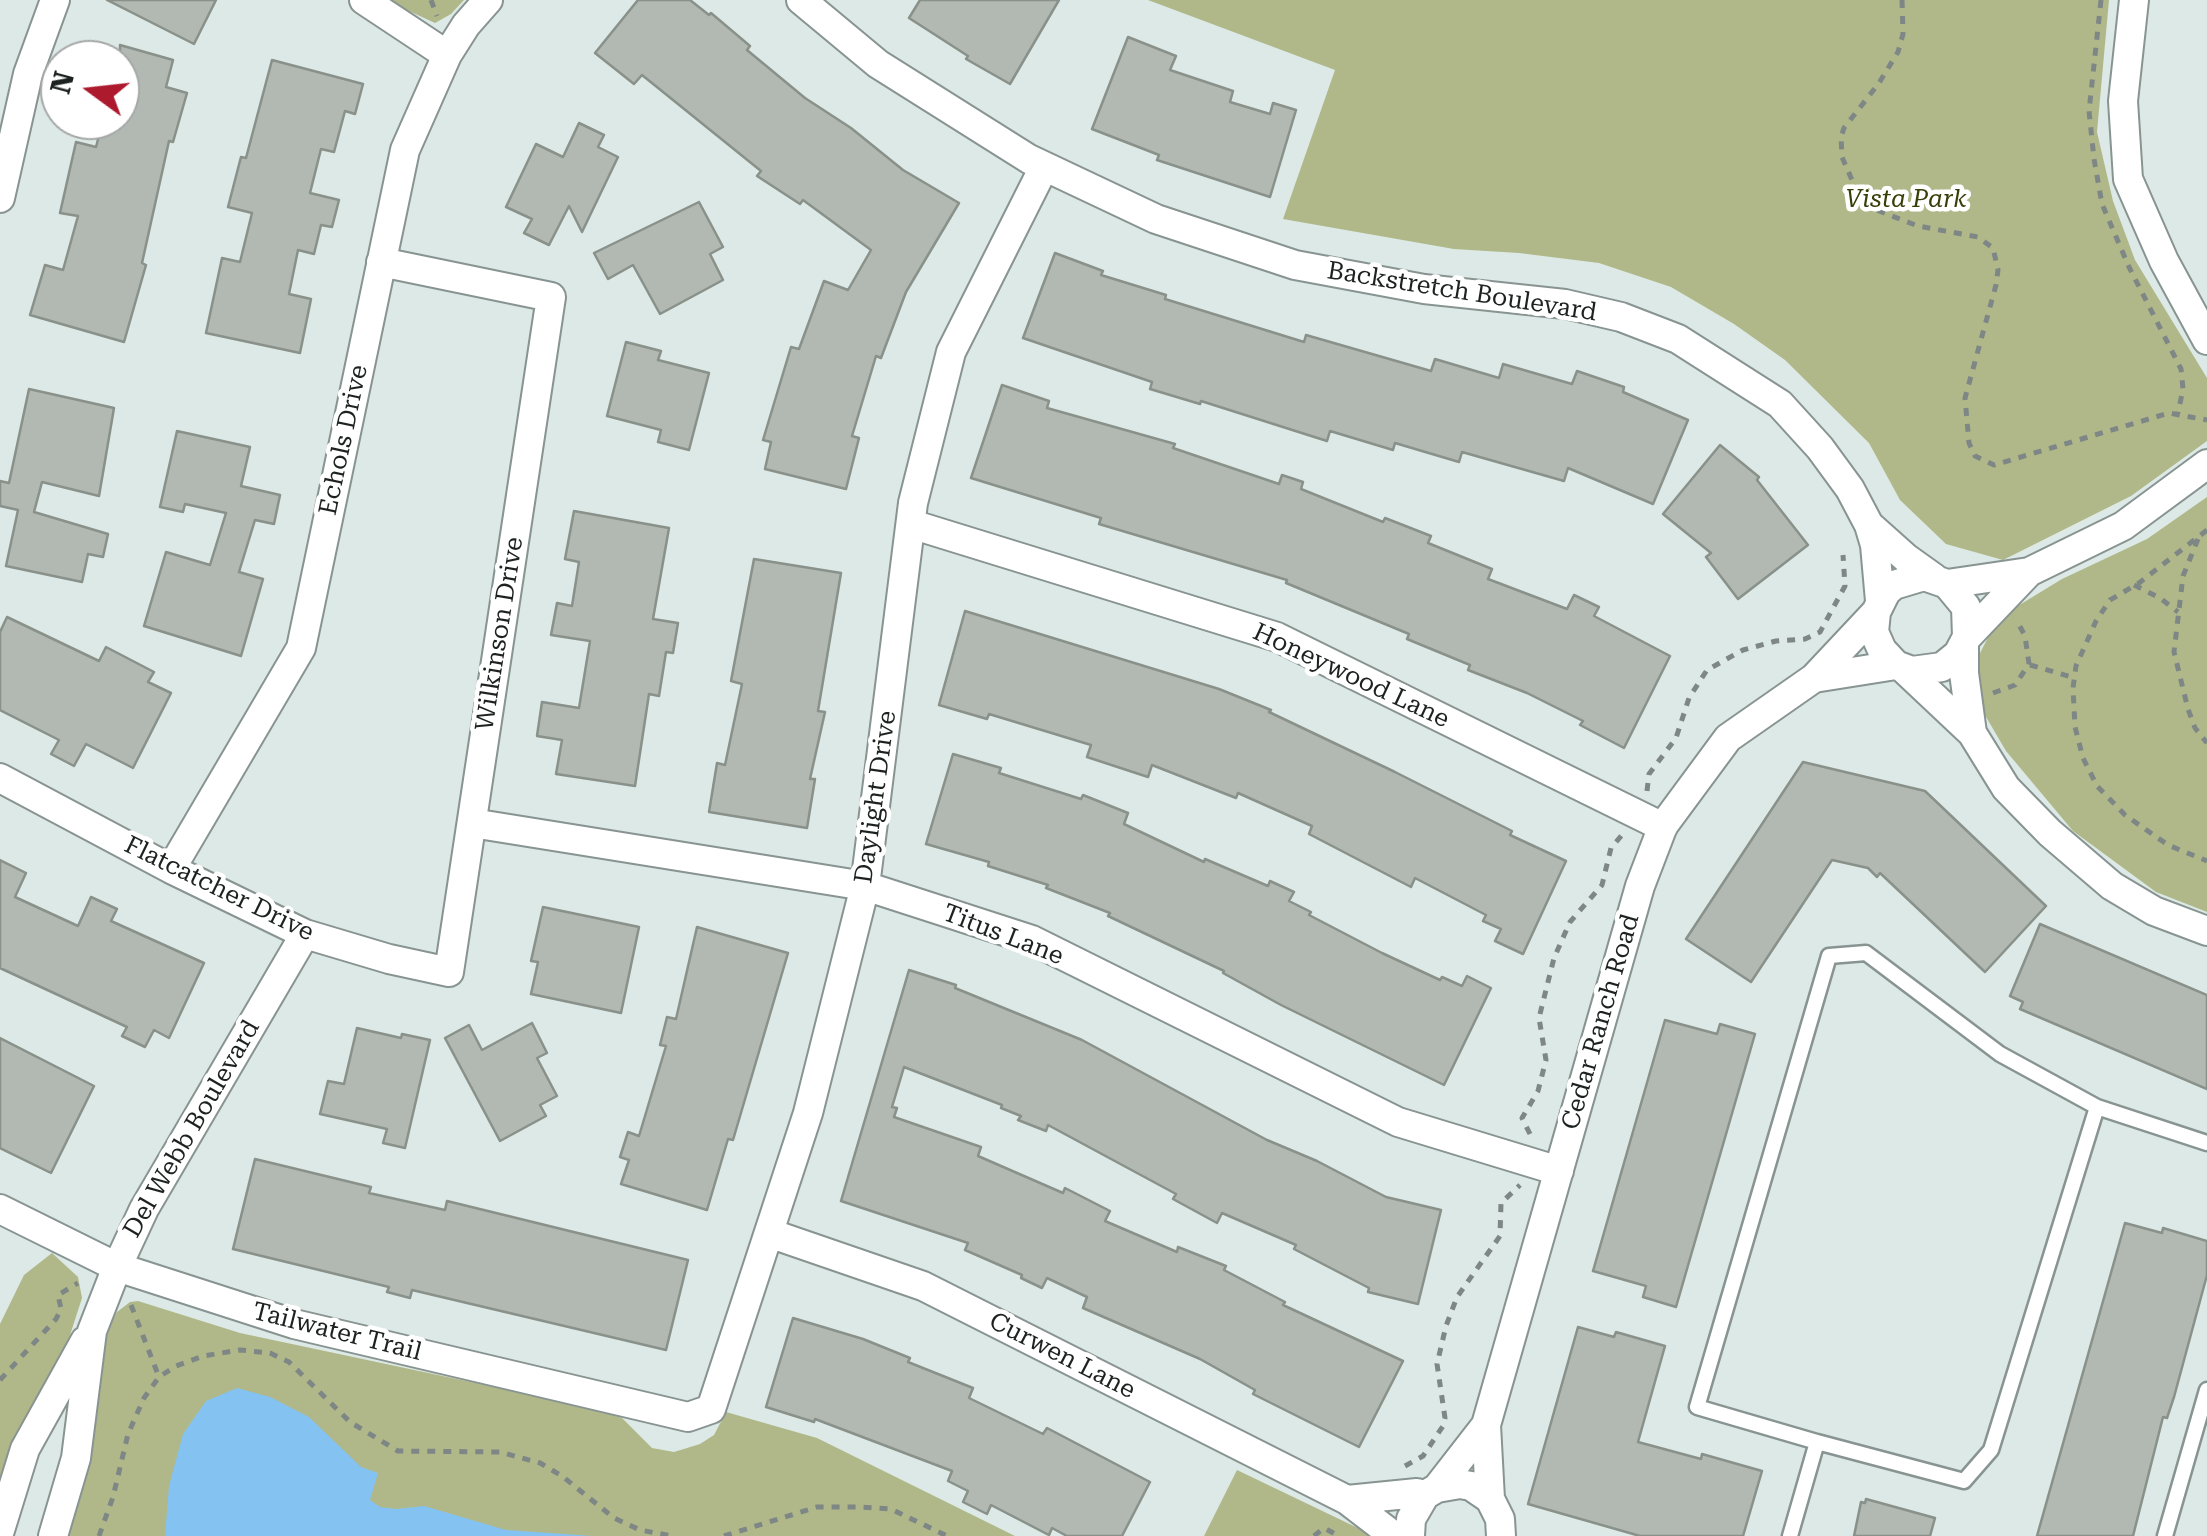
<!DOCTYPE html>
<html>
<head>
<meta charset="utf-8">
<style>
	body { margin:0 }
	#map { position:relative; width:2207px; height:1536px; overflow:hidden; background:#dce9e6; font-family:"Roboto Serif",serif }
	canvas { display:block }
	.north { position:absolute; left:40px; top:40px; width:100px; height:100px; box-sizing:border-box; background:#fff; border:2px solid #a5a7a6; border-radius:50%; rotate:285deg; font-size:28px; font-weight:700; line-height:40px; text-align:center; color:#1d2221 }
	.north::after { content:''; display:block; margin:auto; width:35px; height:45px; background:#ad192d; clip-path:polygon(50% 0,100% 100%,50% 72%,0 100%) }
</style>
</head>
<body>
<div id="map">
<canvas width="2207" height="1536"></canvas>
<div class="north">N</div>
</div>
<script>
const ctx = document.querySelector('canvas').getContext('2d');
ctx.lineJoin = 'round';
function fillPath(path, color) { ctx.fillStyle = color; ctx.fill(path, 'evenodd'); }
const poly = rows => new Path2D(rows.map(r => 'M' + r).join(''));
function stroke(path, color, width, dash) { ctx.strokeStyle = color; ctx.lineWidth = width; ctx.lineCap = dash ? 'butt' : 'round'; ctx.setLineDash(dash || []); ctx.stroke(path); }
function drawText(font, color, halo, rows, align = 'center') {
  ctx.font = font + ' "Roboto Serif",serif'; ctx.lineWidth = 9; ctx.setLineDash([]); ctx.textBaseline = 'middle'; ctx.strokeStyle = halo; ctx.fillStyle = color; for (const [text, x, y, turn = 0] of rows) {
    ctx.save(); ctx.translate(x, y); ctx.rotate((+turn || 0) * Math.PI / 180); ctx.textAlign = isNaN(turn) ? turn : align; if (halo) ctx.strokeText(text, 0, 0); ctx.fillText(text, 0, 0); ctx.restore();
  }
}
const green = poly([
	[385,0,464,0,451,14,435,23],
	[1148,0,2109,0,2097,132,2113,201,2135,260,2207,378,2207,441,2131,496,2003,560,1946,544,1900,500,1869,443,1785,360,1734,324,1671,287,1599,263,1519,253,1454,249,1283,219,1335,70],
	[2207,497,2207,912,2156,892,2073,831,2006,751,1982,710,1976,678,1977,659,1998,618,2062,579,2147,539],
	[52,1253,78,1277,82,1298,61,1363,0,1494,0,1324,24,1275],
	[138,1301,240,1333,603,1410,622,1418,652,1448,674,1452,700,1444,714,1435,726,1412,817,1438,1015,1536,65,1536,96,1373,110,1325,117,1312,130,1302],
	[1237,1470,1362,1530,1369,1536,1204,1536]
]);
const water = poly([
	[237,1388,270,1397,309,1417,361,1467,378,1473,370,1500,380,1507,396,1509,424,1506,506,1530,593,1536,165,1536,169,1486,183,1434,206,1401]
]);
const building = poly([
	[107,0,216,0,194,44,107,0],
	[638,0,690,0,709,15,711,13,750,46,747,50,805,98,851,128,903,170,959,203,906,292,881,358,876,356,852,436,859,438,846,489,765,469,771,442,763,440,791,347,799,349,824,281,848,290,871,250,803,200,800,204,757,176,761,171,642,75,634,84,595,53,638,0],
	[920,0,1059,0,1010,84,966,59,968,56,909,18,920,0],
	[1128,37,1176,56,1170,70,1233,91,1230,102,1270,114,1273,103,1296,110,1270,197,1157,160,1159,155,1092,129,1128,37],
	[120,45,173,60,166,87,187,93,173,142,169,141,142,263,146,265,124,342,30,315,45,265,63,270,78,216,60,213,76,142,96,147,103,120,120,120,120,45],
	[272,60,363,84,355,114,345,111,334,152,321,149,310,193,339,200,332,227,321,225,314,254,298,250,289,294,311,299,300,353,206,333,222,258,240,262,252,213,228,207,241,157,246,158,272,60],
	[579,123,604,135,598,147,618,157,582,232,569,206,549,245,524,233,532,219,506,207,536,144,563,157,579,123],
	[699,202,723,247,710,254,723,280,660,314,633,265,608,279,594,253,699,202],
	[1055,253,1103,271,1101,275,1166,295,1165,299,1304,342,1306,335,1431,371,1435,359,1499,378,1503,364,1572,384,1577,371,1624,387,1623,392,1688,420,1653,504,1568,468,1564,481,1462,452,1459,462,1395,443,1393,450,1330,431,1327,441,1201,401,1200,404,1150,389,1152,382,1023,338,1055,253],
	[626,342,661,351,658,360,709,373,689,450,658,442,661,430,607,416,626,342],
	[1002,385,1049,401,1047,408,1175,444,1173,448,1279,484,1282,475,1303,482,1301,489,1383,522,1385,518,1431,536,1428,543,1492,569,1488,579,1567,609,1574,595,1599,607,1594,616,1670,656,1624,748,1580,725,1583,721,1527,693,1468,670,1470,665,1407,639,1409,634,1286,583,1287,580,1099,524,1101,518,971,478,1002,385],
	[29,389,114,408,99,496,42,482,34,512,108,534,103,557,88,554,82,582,6,566,18,510,0,506,0,481,9,483,29,389],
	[177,431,250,447,241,486,280,495,274,524,255,520,239,572,263,579,241,656,144,626,166,552,210,565,226,513,185,504,183,512,160,507,177,431],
	[1720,445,1759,477,1757,480,1808,545,1738,599,1706,557,1711,553,1663,514,1720,445],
	[574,511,669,528,653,619,678,623,673,653,666,652,659,696,649,694,635,786,556,774,562,740,537,736,542,702,579,708,590,641,551,635,557,603,572,606,579,562,565,559,574,511],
	[754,559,841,573,818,711,825,712,810,779,815,779,807,828,709,812,717,763,725,765,742,684,731,681,754,559],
	[965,611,1219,689,1271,710,1269,712,1395,772,1512,831,1510,835,1566,861,1523,954,1495,941,1501,929,1483,921,1486,915,1415,878,1411,887,1309,834,1312,826,1238,793,1236,798,1152,765,1148,777,1087,757,1091,745,989,714,987,719,939,705,965,611],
	[7,617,99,661,106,647,154,672,148,682,171,693,133,768,86,744,74,766,51,754,59,740,0,710,0,632,7,617],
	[953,754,1001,768,999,773,1081,799,1083,795,1128,813,1124,824,1204,862,1205,859,1268,886,1270,881,1294,892,1289,901,1311,912,1309,915,1382,953,1440,980,1442,977,1462,986,1467,976,1491,988,1444,1085,1281,1005,1223,973,1224,971,1108,916,1110,913,1046,888,1048,885,988,866,989,862,926,844,953,754],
	[1803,762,1925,791,2046,906,1985,972,1880,873,1877,877,1868,868,1832,860,1751,982,1686,939,1803,762],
	[0,860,26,873,15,897,78,926,91,897,117,909,111,921,204,963,169,1038,154,1030,145,1047,122,1036,127,1027,0,968,0,860],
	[543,907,639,927,621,1013,531,994,538,962,531,961,543,907],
	[2040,924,2207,995,2207,1089,2020,1009,2023,1002,2010,996,2040,924],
	[697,927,788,953,733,1140,728,1139,707,1210,621,1184,629,1160,620,1157,628,1132,639,1136,666,1046,660,1045,667,1017,676,1019,697,927],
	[909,970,956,985,955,988,1082,1040,1267,1140,1317,1161,1386,1197,1441,1210,1418,1304,1368,1292,1369,1288,1294,1249,1296,1245,1222,1213,1217,1223,1173,1199,1176,1194,1048,1125,1046,1131,1018,1120,1021,1116,1001,1108,1002,1105,904,1067,892,1107,897,1108,894,1117,981,1147,978,1156,1063,1193,1065,1188,1110,1211,1105,1221,1177,1252,1178,1247,1226,1266,1224,1270,1285,1302,1283,1305,1403,1361,1359,1447,1253,1394,1255,1390,1200,1359,1083,1308,1087,1297,1047,1278,1042,1288,1021,1278,1022,1275,965,1250,968,1243,841,1201,909,970],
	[1665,1020,1717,1034,1720,1024,1755,1034,1676,1307,1643,1297,1646,1286,1593,1271,1665,1020],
	[532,1023,547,1053,537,1058,557,1096,540,1105,546,1116,500,1141,445,1038,469,1025,482,1050,532,1023],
	[357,1028,401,1038,402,1034,430,1040,405,1148,383,1143,387,1129,320,1114,328,1081,344,1084,357,1028],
	[0,1038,94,1086,51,1173,0,1148,0,1038],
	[255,1159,371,1187,369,1193,445,1210,447,1201,688,1260,666,1350,412,1290,410,1298,387,1292,389,1287,233,1249,255,1159],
	[2125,1223,2162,1233,2163,1228,2207,1241,2207,1275,2174,1397,2167,1418,2163,1417,2133,1536,2037,1536,2125,1223],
	[793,1318,863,1339,910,1358,908,1362,973,1388,969,1398,1043,1434,1047,1428,1150,1482,1122,1536,1067,1536,1052,1528,1049,1535,991,1505,987,1514,963,1502,968,1491,948,1481,952,1471,815,1419,814,1422,766,1407,793,1318],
	[1578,1327,1614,1337,1616,1332,1665,1346,1638,1442,1701,1459,1702,1454,1762,1471,1743,1536,1640,1536,1528,1504,1578,1327],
	[1866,1499,1935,1518,1930,1536,1854,1536,1861,1502,1865,1503,1866,1499]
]);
const path = poly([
	[431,0,437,16],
	[1902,0,1903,34,1898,52,1879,83,1844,128,1841,137,1842,157,1852,180,1879,211,1918,226,1978,237,1993,248,1998,270,1996,285,1965,398,1969,443,1975,456,1994,465,2169,413,2207,420],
	[2101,0,2089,111,2094,159,2102,204,2129,267,2181,369,2183,389,2178,413],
	[2207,530,2139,583,2110,600,2096,621,2076,666,2073,688,2075,727,2083,758,2097,786,2125,815,2168,845,2207,861],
	[2198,539,2183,576,2174,652,2188,709,2195,728,2207,743],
	[2134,585,2160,598,2178,612],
	[2030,665,2075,678],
	[1993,693,2015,685,2029,664,2025,636,2017,621],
	[1647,791,1649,774,1676,738,1689,698,1707,670,1743,650,1776,641,1805,639,1820,632,1845,586,1843,555],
	[1530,1134,1522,1118,1538,1091,1546,1060,1539,1018,1554,958,1570,922,1602,885,1611,848,1622,835],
	[131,1305,159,1377],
	[0,1380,56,1319,61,1309,58,1295,78,1283],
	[1405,1466,1423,1456,1443,1426,1445,1418,1437,1364,1446,1326,1457,1297,1500,1236,1501,1203,1520,1185],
	[99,1536,113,1497,128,1434,144,1398,159,1377,176,1366,203,1356,240,1350,270,1353,289,1362,350,1422,398,1451,500,1452,540,1463,562,1476,614,1518,640,1530,672,1536],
	[724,1536,817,1507,858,1507,891,1509,947,1536],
	[1314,1536,1324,1528,1339,1536]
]);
const lane = poly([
	[1817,1442,1964,1481,1991,1450,2097,1107],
	[1790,1536,1817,1442,1697,1407,1829,956,1866,953,2000,1054,2097,1107,2207,1143],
	[2165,1536,2207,1390]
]);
const street = poly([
	[364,0,447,55],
	[801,0,878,64,1029,159,1156,219,1295,265,1424,289,1565,304,1621,317,1678,339,1780,404,1820,448,1850,489,1869,525,1875,545,1880,601],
	[2134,0,2123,101,2128,179,2164,261,2207,340],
	[0,198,28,74,55,0],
	[911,524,1277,637,1663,827],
	[1869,525,1906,558,1934,578],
	[1947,584,2029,572],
	[1967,637,2029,572,2123,526,2207,464],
	[1964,645,1964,673,1972,733],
	[1903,668,1972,733,2006,788,2050,833,2112,886,2154,911,2207,931],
	[1814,678,1896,665],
	[0,778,171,869,305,934,389,959,449,972,551,297,381,262],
	[472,823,865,886,1032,940,1398,1122,1559,1171],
	[171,869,301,648,405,150,447,55,466,25,488,0],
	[0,1209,117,1267,294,1324,688,1417,711,1409,808,1113,865,886,913,503,951,352,1044,167],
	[769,1233,923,1286,1347,1500,1394,1536],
	[1486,1425,1490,1499],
	[1437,1488,1486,1425,1640,886,1663,826,1728,738,1814,678,1876,612,1886,592,1894,585,1924,576,1947,584,1966,607,1967,637,1958,654,1942,667,1912,671,1896,665,1882,650,1874,632,1876,612],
	[1347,1500,1417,1493,1425,1495],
	[0,1530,25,1449,85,1341],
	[53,1536,76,1458,92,1331,117,1267,144,1209,305,934],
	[1410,1536,1411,1519,1425,1495,1437,1488,1460,1484,1471,1486,1490,1499,1500,1519,1501,1536]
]);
const parkNames = [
	["Vista Park",1906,200]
];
const streetNames = [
	["Backstretch Boulevard",1462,292,9],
	["Echols Drive",344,440,-78],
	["Wilkinson Drive",500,634,-81],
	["Honeywood Lane",1351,676,25],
	["Daylight Drive",876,797,-82],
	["Flatcatcher Drive",219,889,26],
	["Titus Lane",1003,935,21],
	["Cedar Ranch Road",1601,1022,-74],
	["Del Webb Boulevard",192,1129,-60],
	["Tailwater Trail",337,1332,14],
	["Curwen Lane",1062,1356,27]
];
fillPath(green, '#b0b889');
fillPath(water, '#84c2f2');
fillPath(building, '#b1b9b2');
stroke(building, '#89918a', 2.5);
stroke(lane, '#889491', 19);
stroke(street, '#889491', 32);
stroke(path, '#7e8785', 5, [8, 8]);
stroke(lane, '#fff', 14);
stroke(street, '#fff', 28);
drawText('italic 25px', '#393f08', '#fff', parkNames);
drawText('25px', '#1d2221', '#fff', streetNames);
</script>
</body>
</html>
